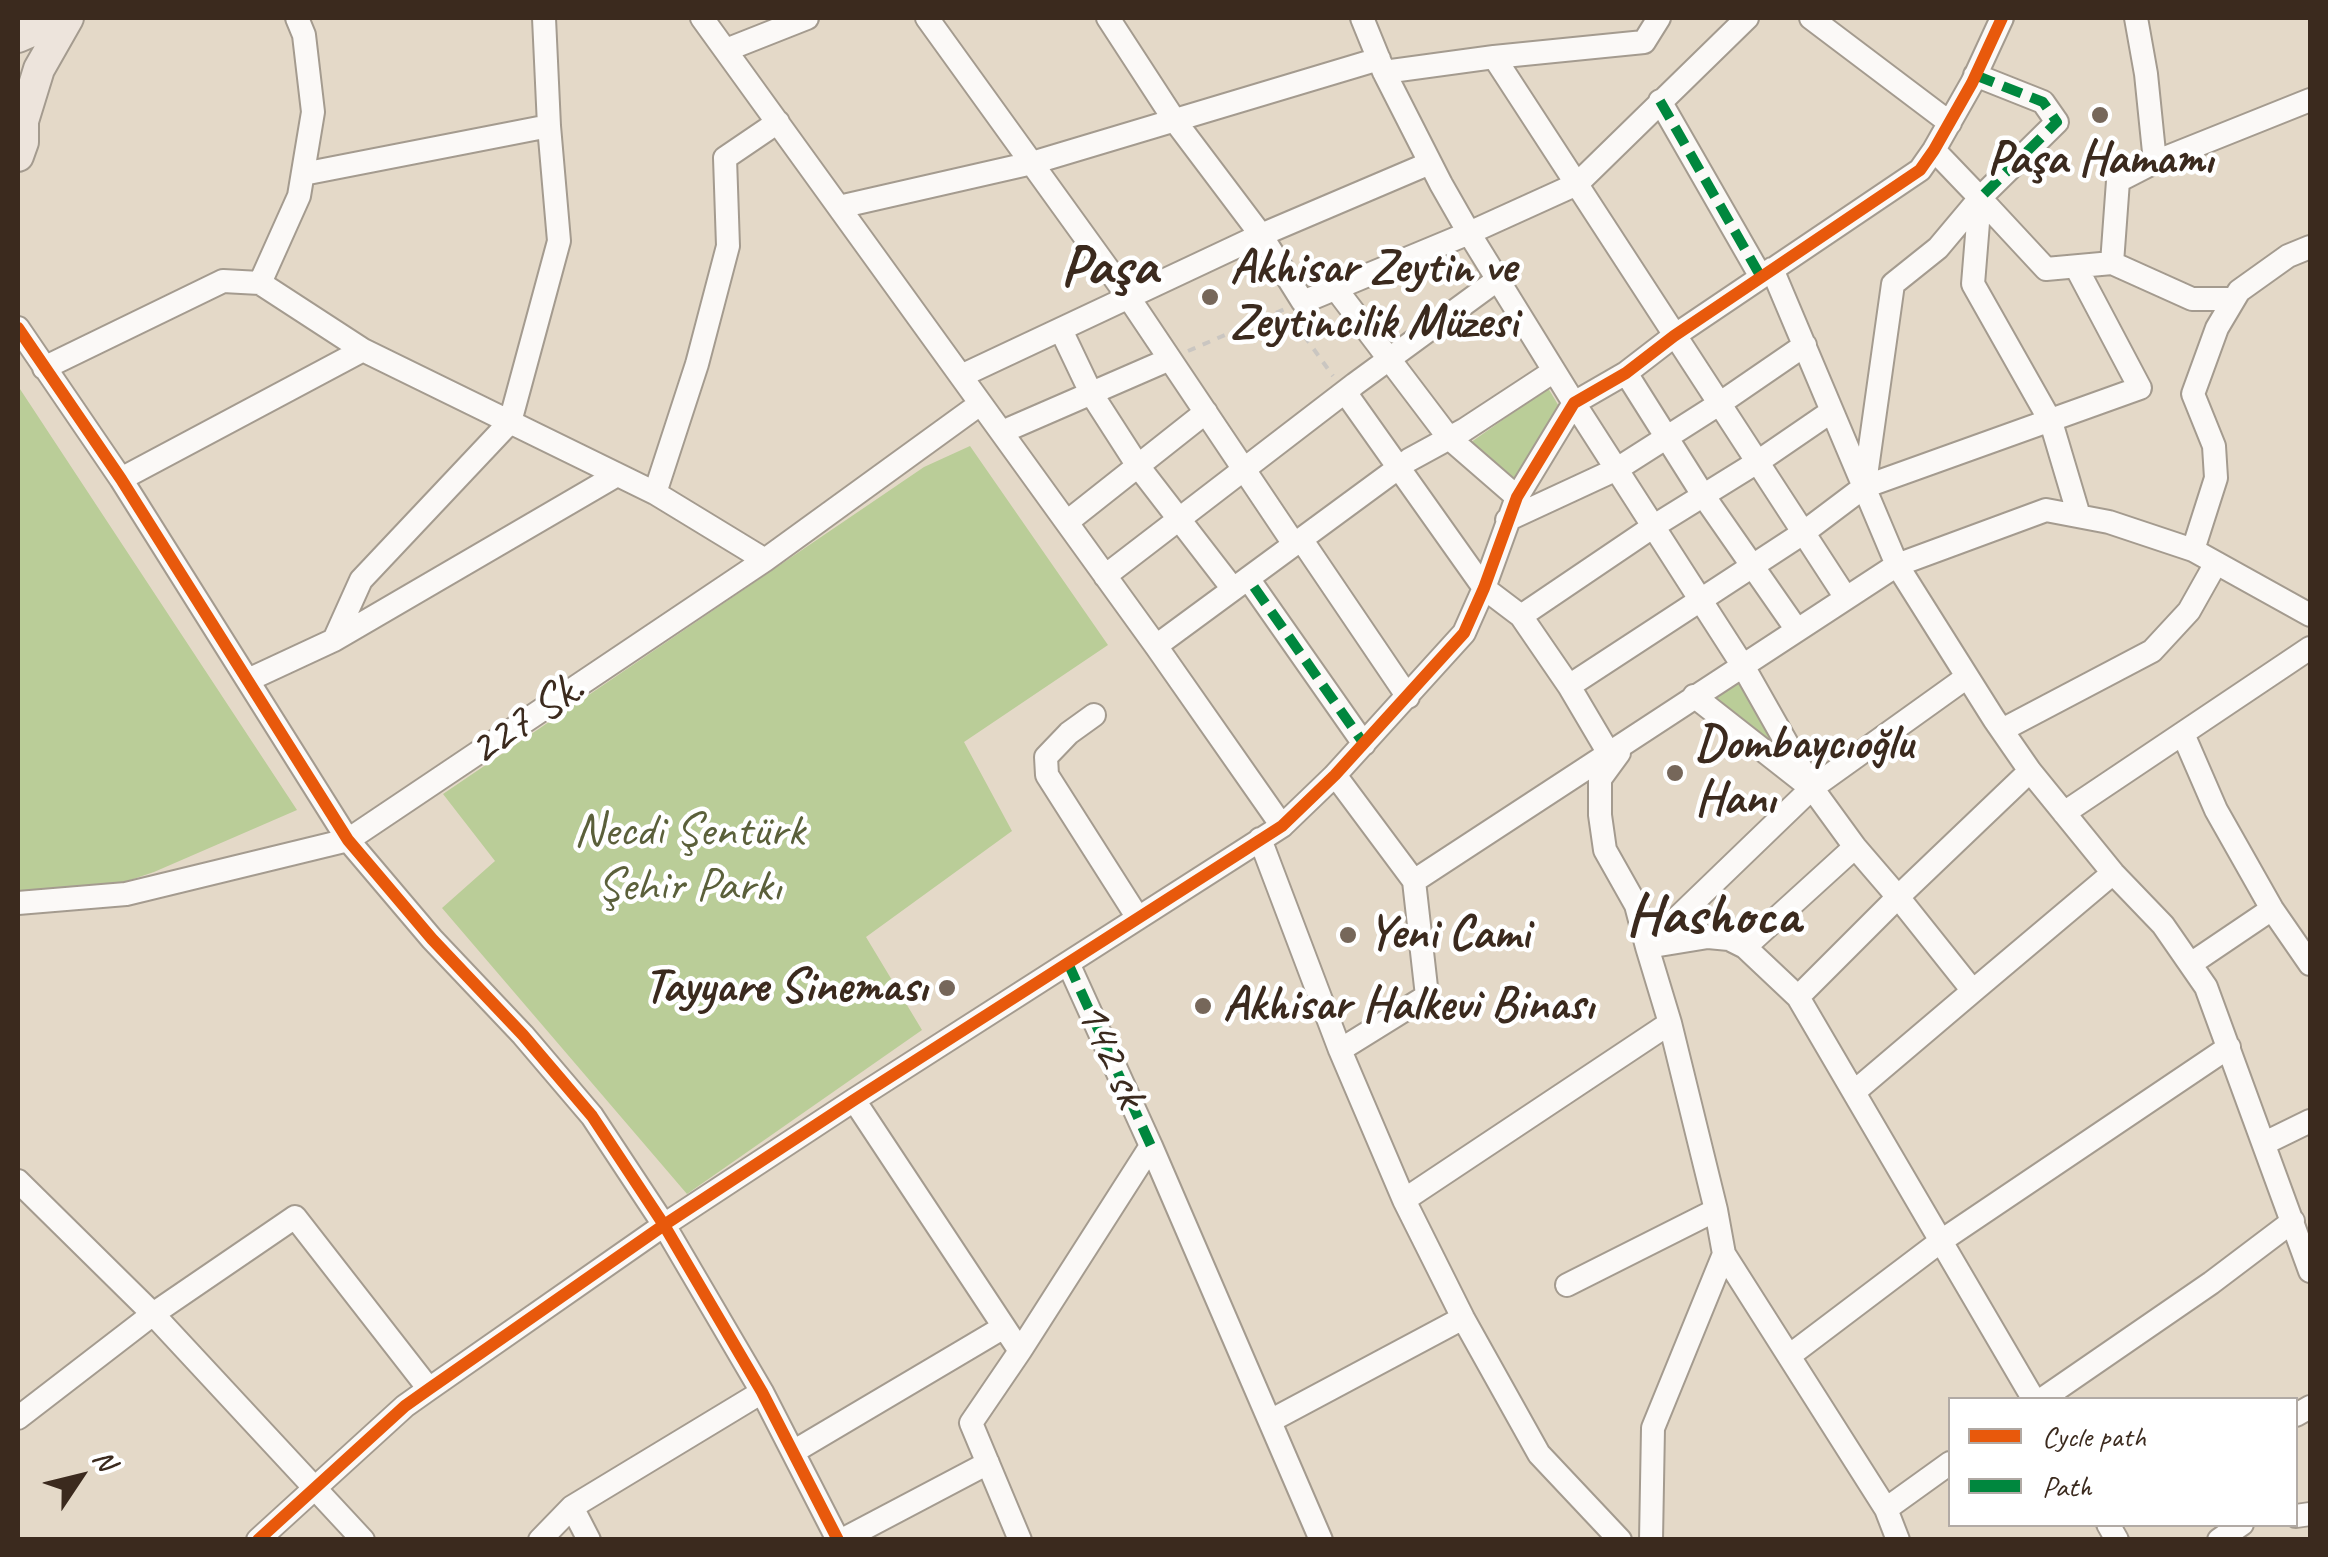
<!DOCTYPE html>
<html>
<head>
<meta charset="utf-8">
<style>
	body { margin:0 }
	#map { position:relative; width:2328px; height:1557px; overflow:hidden; background:#e4d9c8; font-family:Caveat,sans-serif }
	canvas { display:block }
	.frame { position:absolute; inset:0; border:20px solid #3b2a1e; pointer-events:none }
	.legend { position:absolute; left:1948px; top:1397px; width:350px; height:130px; box-sizing:border-box; background:#fff; border:2px solid #b1aaa5; margin:0; padding:12px 18px; list-style:none; font-size:30px; color:#3b2a1e }
	.legend li { display:flex; align-items:center; gap:20px; height:50px }
	.legend b { width:50px; border:2px solid #b1aaa5 }
	.north { position:absolute; left:30px; top:1427px; width:100px; height:100px; -webkit-text-stroke:8px #fff; paint-order:stroke; rotate:55deg; font-size:28px; font-weight:700; line-height:40px; text-align:center; color:#3b2a1e }
	.north::after { content:''; display:block; margin:auto; width:35px; height:45px; background:#3b2a1e; clip-path:polygon(50% 0,100% 100%,50% 72%,0 100%) }
</style>
</head>
<body>
<div id="map">
<canvas width="2328" height="1557"></canvas>
<div class="frame"></div>
<ul class="legend">
<li><b style="height:12px;background:#e8590c"></b>Cycle path</li>
<li><b style="height:12px;background:#00873e"></b>Path</li>
</ul>
<div class="north">N</div>
</div>
<script>
const ctx = document.querySelector('canvas').getContext('2d');
ctx.lineJoin = 'round';
function fillPath(path, color) { ctx.fillStyle = color; ctx.fill(path, 'evenodd'); }
const poly = rows => new Path2D(rows.map(r => 'M' + r).join(''));
function stroke(path, color, width, dash) { ctx.strokeStyle = color; ctx.lineWidth = width; ctx.lineCap = dash ? 'butt' : 'round'; ctx.setLineDash(dash || []); ctx.stroke(path); }
function drawText(font, color, halo, rows, align = 'center') {
  ctx.font = font + ' Caveat,sans-serif'; ctx.lineWidth = 9; ctx.setLineDash([]); ctx.textBaseline = 'middle'; ctx.strokeStyle = halo; ctx.fillStyle = color; for (const [text, x, y, turn = 0] of rows) {
    ctx.save(); ctx.translate(x, y); ctx.rotate((+turn || 0) * Math.PI / 180); ctx.textAlign = isNaN(turn) ? turn : align; if (halo) ctx.strokeText(text, 0, 0); ctx.fillText(text, 0, 0); ctx.restore();
  }
}
const green = poly([
	[18,386,297,810,154,872,77,898,18,901],
	[1548,388,1560,408,1514,486,1467,445],
	[970,446,1108,645,964,742,1012,831,866,937,922,1030,687,1194,442,908,495,861,443,794,924,467],
	[1740,679,1786,755,1708,697]
]);
const path = poly([
	[1295,323,1333,376],
	[1188,351,1285,309]
]);
const minor = poly([
	[702,18,1156,646,1282,826],
	[927,18,1129,298,1294,544],
	[1108,18,1175,121,1261,235,1303,302,1469,233,1577,184,1747,18],
	[1362,18,1384,72,1441,184,1469,233,1574,403,1743,666,1812,788,1855,847,1898,897,1973,991,2113,873],
	[1811,18,1950,123],
	[2136,18,2146,74,2155,162],
	[726,50,807,18],
	[1494,57,1846,598],
	[1384,72,1494,57,1644,42,1659,18],
	[1975,75,2043,102,2057,122,1980,198,1973,284,2051,422,2079,516],
	[1660,101,1761,277],
	[1934,150,1980,198],
	[303,174,549,126],
	[839,207,1032,163,1379,59],
	[2112,263,2192,299,2234,299],
	[1772,269,1897,565,1994,719,2030,771,2113,873,2163,925,2206,987,2310,1271],
	[260,283,299,196,313,112,304,35,297,18],
	[1336,289,1449,438,1517,497],
	[18,328,121,479,348,840,432,939,523,1035,592,1116,664,1225,762,1392,838,1540],
	[1061,330,1091,393,1138,466,1233,589],
	[44,368,223,281,260,283,363,350,655,493,765,560],
	[1626,373,1703,495,1797,630],
	[961,376,1261,235,1430,163],
	[1345,392,1484,588,1521,616,1569,686,1608,752],
	[1002,432,1170,359],
	[121,479,363,350],
	[1865,483,1893,284,1938,248,1980,198,2046,269,2112,263,2118,181,2155,162,2310,100],
	[655,493,697,364,728,246,725,158,778,122],
	[1507,520,1617,469,1719,404,1805,345],
	[1067,522,1206,412],
	[1301,539,1408,697],
	[2193,550,2216,478,2214,446,2193,394,2217,328,2239,291,2288,256,2310,247],
	[1105,576,1355,384,1497,280],
	[1254,587,1364,744],
	[1521,616,1654,526,1759,461,1832,411],
	[334,640,361,580,510,422,559,241,549,126,544,18],
	[1156,646,1409,460,1464,430,1554,371],
	[248,680,334,640,617,475],
	[1569,686,1803,533,1864,487,2140,388,2076,267],
	[1694,696,1801,780],
	[1094,715,1069,733,1046,757,1047,775,1138,918],
	[2002,730,2152,651,2189,611,2216,563],
	[2183,734,2216,810,2272,909,2310,964],
	[1619,753,1600,779,1600,815,1605,850,1636,905,1647,947,1708,937,1729,939,1745,947,1798,997,2034,1400],
	[1335,775,1414,881,1897,565,2046,510,2109,522,2193,550,2310,615],
	[2064,813,2310,648],
	[1260,839,1340,1050,1404,1200,1463,1318,1539,1454,1620,1540],
	[18,903,126,894,348,840,765,560,980,404],
	[1745,947,1855,847],
	[1068,963,1151,1146],
	[2192,963,2272,909],
	[1798,997,1898,897,2030,771],
	[1340,1050,1427,996,1414,881],
	[1854,1092,1973,991],
	[854,1100,1020,1351,1151,1146,1321,1540],
	[2265,1143,2310,1121],
	[18,1181,153,1314,363,1540],
	[1404,1200,1670,1023],
	[1724,1254,1886,1509,1898,1540],
	[1567,1285,1716,1210],
	[1020,1351,971,1423,1020,1540],
	[1789,1356,1941,1241,2229,1047],
	[2041,1400,2211,1283,2293,1221],
	[2296,1415,2310,1407],
	[18,1418,153,1314,295,1217,429,1389],
	[1270,1421,1463,1318],
	[793,1452,1004,1327],
	[572,1507,589,1540],
	[1886,1509,1950,1463],
	[2296,1516,2310,1514],
	[2108,1524,2117,1540],
	[258,1540,405,1406,429,1389,664,1225,854,1100,1282,826,1335,775,1464,633,1484,588,1517,497,1574,403,1626,373,1674,336,1920,170,1934,150,1972,83,2002,18],
	[540,1540,572,1507,762,1392],
	[842,1540,988,1463],
	[1651,1540,1653,1428,1724,1254,1716,1210,1670,1023,1647,947,1812,788,1967,677],
	[2219,1540,2242,1524]
]);
const major = poly([
	[18,37,62,18],
	[23,121,39,69,68,18],
	[18,156,23,142,23,121,19,106]
]);
const quiet = poly([
	[1975,75,2043,102,2057,122,1980,198],
	[1660,101,1761,277],
	[1254,587,1364,744],
	[1068,963,1151,1146]
]);
const cycleway = poly([
	[18,328,121,479,348,840,432,939,523,1035,592,1116,664,1225,762,1392,838,1540],
	[258,1540,405,1406,429,1389,664,1225,854,1100,1282,826,1335,775,1464,633,1484,588,1517,497,1574,403,1626,373,1674,336,1920,170,1934,150,1972,83,2002,18]
]);
const markers = [
	[2100,115,10,"#76675a"],
	[1210,297,10,"#76675a"],
	[1675,773,10,"#76675a"],
	[1348,935,10,"#76675a"],
	[947,988,10,"#76675a"],
	[1203,1006,10,"#76675a"]
];
const poiNames = [
	["Paşa Hamamı",2100,160,"center"],
	["Akhisar Zeytin ve",1230,269],
	["Zeytincilik Müzesi",1230,324],
	["Dombaycıoğlu",1695,745],
	["Hanı",1695,800],
	["Yeni Cami",1368,935],
	["Tayyare Sineması",927,988,"right"],
	["Akhisar Halkevi Binası",1223,1006]
];
const streetNames = [
	["227 Sk.",527,720,-34],
	["142 sk",1110,1055,66]
];
const parkNames = [
	["Necdi Şentürk",689,832],
	["Şehir Parkı",689,887]
];
const districtNames = [
	["Paşa",1109,269],
	["Hashoca",1713,918]
];
fillPath(green, '#bacd98');
stroke(minor, '#a49b8f', 26);
stroke(major, '#a49b8f', 34);
stroke(path, '#cac6c1', 4, [8, 8]);
stroke(minor, '#fbf9f7', 22);
stroke(major, '#ede4dc', 30);
stroke(quiet, '#00873e', 10, [20, 10]);
stroke(cycleway, '#e8590c', 12);
for (const [x, y, r, color] of markers) { const dot = new Path2D(); dot.arc(x, y, r, 0, 2 * Math.PI); ctx.fillStyle = color; ctx.fill(dot); stroke(dot, '#fff', 4); }
drawText('bold 48px', '#3b2a1e', '#fff', poiNames, 'left');
drawText('48px', '#3b2a1e', '#fff', streetNames);
drawText('48px', '#5b603b', '#fff', parkNames);
drawText('bold 58px', '#3b2a1e', '#fff', districtNames);
</script>
</body>
</html>
